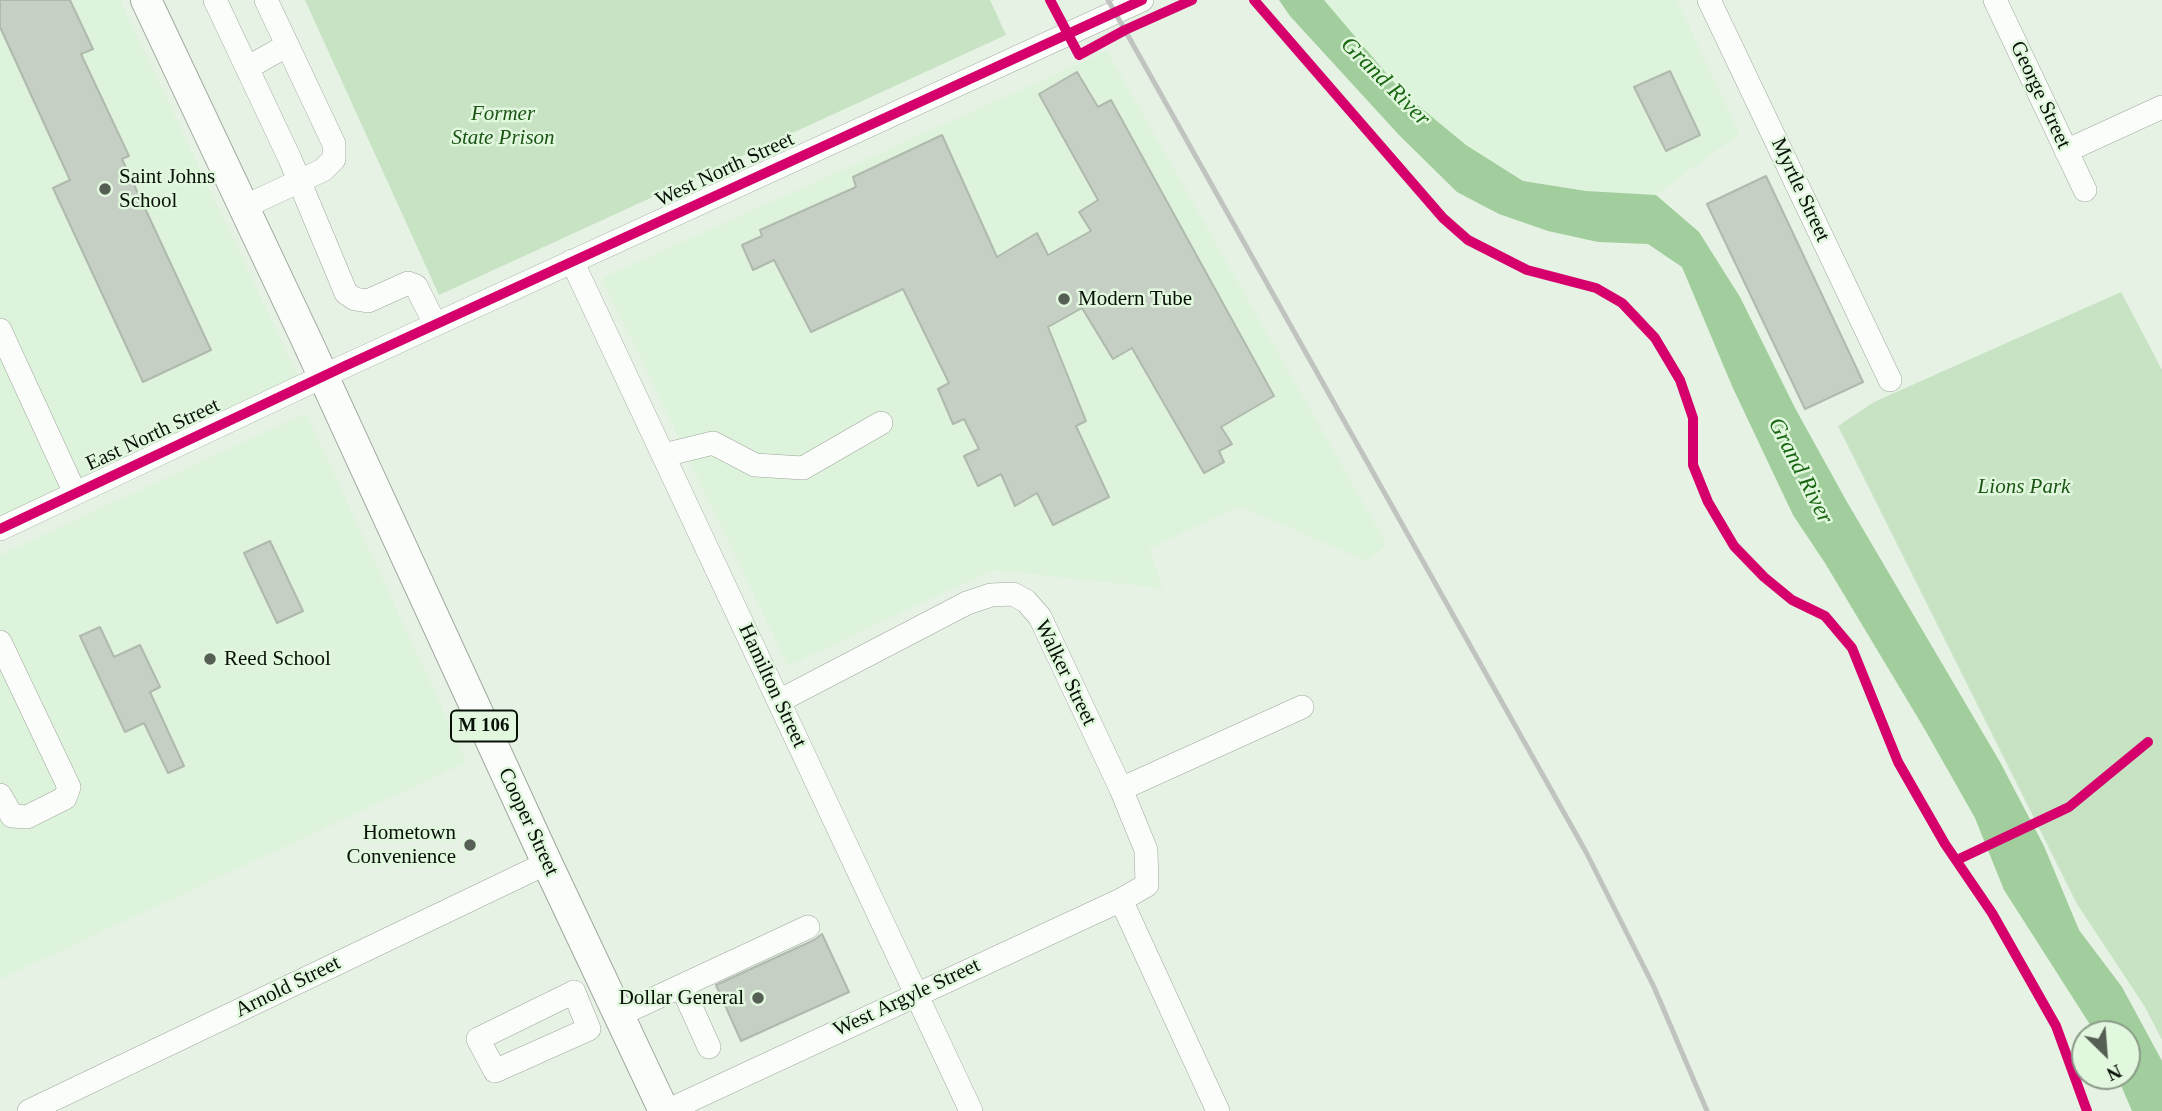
<!DOCTYPE html>
<html>
<head>
<meta charset="utf-8">
<style>
	body { margin:0 }
	#map { position:relative; width:2162px; height:1111px; overflow:hidden; background:#e6f2e4; font-family:"Times New Roman",serif }
	canvas { display:block }
	.north { position:absolute; left:2071px; top:1020px; width:70px; height:70px; box-sizing:border-box; background:#e1f8de; border:2px solid #8a9b88; border-radius:50%; rotate:155deg; font-size:19px; font-weight:700; line-height:28px; text-align:center; color:#081007 }
	.north::after { content:''; display:block; margin:auto; width:24px; height:32px; background:#565f54; clip-path:polygon(50% 0,100% 100%,50% 72%,0 100%) }
</style>
</head>
<body>
<div id="map">
<canvas width="2162" height="1111"></canvas>
<div class="north">N</div>
</div>
<script>
const ctx = document.querySelector('canvas').getContext('2d');
ctx.lineJoin = 'round';
function fillPath(path, color) { ctx.fillStyle = color; ctx.fill(path, 'evenodd'); }
const poly = rows => new Path2D(rows.map(r => 'M' + r).join(''));
function stroke(path, color, width, dash) { ctx.strokeStyle = color; ctx.lineWidth = width; ctx.lineCap = dash ? 'butt' : 'round'; ctx.setLineDash(dash || []); ctx.stroke(path); }
function drawText(font, color, halo, rows, align = 'center') {
  ctx.font = font + ' "Times New Roman",serif'; ctx.lineWidth = 5; ctx.setLineDash([]); ctx.textBaseline = 'middle'; ctx.strokeStyle = halo; ctx.fillStyle = color; for (const [text, x, y, turn = 0] of rows) {
    ctx.save(); ctx.translate(x, y); ctx.rotate((+turn || 0) * Math.PI / 180); ctx.textAlign = isNaN(turn) ? turn : align; if (halo) ctx.strokeText(text, 0, 0); ctx.fillText(text, 0, 0); ctx.restore();
  }
}
const built = poly([
	[0,0,120,0,299,378,0,519],
	[1326,0,1677,0,1739,134,1656,195,1586,191,1523,181,1466,145,1403,93,1330,10],
	[1107,51,1387,545,1367,561,1239,506,1149,549,1163,588,992,570,788,666,602,278],
	[306,413,467,762,0,979,0,555]
]);
const green = poly([
	[305,0,990,0,1006,35,439,295],
	[2121,292,2162,370,2162,1040,2145,1007,2077,904,1838,426,1874,402]
]);
const water = poly([
	[1279,0,1324,0,1403,93,1466,145,1523,181,1586,191,1656,195,1699,232,1740,297,1795,408,1847,502,2000,762,2044,846,2079,930,2122,987,2162,1061,2162,1111,2132,1111,2117,1076,2127,1076,2127,1034,2096,1034,2004,890,1975,818,1924,728,1825,563,1793,515,1732,386,1682,267,1648,244,1598,242,1548,231,1499,214,1457,192,1399,135,1290,16]
]);
const building = poly([
	[0,0,70,0,93,49,81,54,129,156,122,159,211,350,143,382,53,188,70,180,0,27,0,0],
	[1670,71,1700,135,1666,151,1634,87,1670,71],
	[1077,72,1098,107,1111,100,1274,396,1221,427,1232,444,1219,451,1224,462,1204,473,1132,348,1113,359,1082,308,1048,327,1086,421,1076,426,1109,497,1053,525,1037,493,1015,506,1001,474,978,486,964,456,979,449,964,419,953,424,938,389,949,383,903,289,811,332,774,260,753,270,742,245,762,236,760,230,856,187,853,177,942,135,997,257,1037,233,1048,255,1091,231,1079,212,1098,200,1039,94,1077,72],
	[1766,176,1863,382,1805,409,1707,204,1766,176],
	[270,541,303,611,277,623,244,553,270,541],
	[100,627,114,657,140,645,160,687,150,692,184,766,168,773,144,723,125,732,80,636,100,627],
	[822,934,849,992,741,1041,716,985,814,940,822,934]
]);
const minor = poly([
	[215,0,290,159,346,293,355,299,368,301,408,283,416,286,435,324],
	[1709,0,1890,380],
	[1995,0,2085,190],
	[247,68,286,46],
	[2066,151,2162,107],
	[244,207,323,170,334,159,334,144,266,0],
	[572,261,971,1111],
	[0,330,75,493],
	[664,455,713,443,755,465,803,468,881,423],
	[0,529,345,366,1142,0],
	[0,642,69,787,65,798,27,817,12,816,0,795],
	[1121,789,1302,707],
	[1121,900,1218,1111],
	[682,987,709,1047],
	[574,992,589,1029,495,1071,478,1039,574,992],
	[619,1015,808,927],
	[29,1111,547,863],
	[667,1111,1121,900,1147,885,1146,850,1121,789,1040,617,1026,601,1013,594,991,595,967,603,779,701]
]);
const major = poly([
	[146,0,307,341,547,863,664,1111]
]);
const rail = poly([
	[1108,0,1586,852,1654,987,1707,1111]
]);
const cycleway = poly([
	[1050,0,1079,55,1125,30,1192,0],
	[1254,0,1443,218,1468,240,1527,270,1596,288,1622,303,1655,338,1680,380,1693,418,1693,465,1708,502,1734,546,1764,577,1792,600,1825,616,1852,648,1898,762,1945,844,1992,913,2056,1026,2087,1111],
	[0,529,345,366,1142,0],
	[1957,860,2069,807,2148,742]
]);
const markers = [
	[105,189,7,"#565f54"],
	[1064,299,7,"#565f54"],
	[210,659,7,"#565f54"],
	[470,845,7,"#565f54"],
	[758,998,7,"#565f54"]
];
const shields = [
	[484,726,66]
];
const shieldNames = [
	["M 106",484,726]
];
const streetNames = [
	["George Street",2040,95,65],
	["West North Street",725,170,-25],
	["Myrtle Street",1800,190,65],
	["East North Street",153,435,-25],
	["Walker Street",1065,673,64],
	["Hamilton Street",772,686,65],
	["Cooper Street",528,822,65],
	["Arnold Street",288,987,-26],
	["West Argyle Street",907,998,-25]
];
const parkNames = [
	["Former",503,114],
	["State Prison",503,138],
	["Lions Park",2024,487]
];
const poiNames = [
	["Saint Johns",119,177],
	["School",119,201],
	["Modern Tube",1078,299],
	["Reed School",224,659],
	["Hometown",456,833,"right"],
	["Convenience",456,857,"right"],
	["Dollar General",744,998,"right"]
];
const waterNames = [
	["Grand River",1385,82,45],
	["Grand River",1800,471,63]
];
fillPath(built, '#def3db');
fillPath(green, '#c7e3c4');
fillPath(water, '#a1ce9c');
fillPath(building, '#c6cfc4');
stroke(building, '#b0b9ae', 2);
stroke(minor, '#9ea79c', 24);
stroke(major, '#9ea79c', 32);
stroke(minor, '#fbfdfb', 23);
stroke(major, '#fbfdfb', 30);
stroke(rail, '#c1c3c0', 5);
stroke(cycleway, '#d6006c', 10);
for (const [x, y, r, color] of markers) { const dot = new Path2D(); dot.arc(x, y, r, 0, 2 * Math.PI); ctx.fillStyle = color; ctx.fill(dot); stroke(dot, '#e1f8de', 2.5); }
for (const [x, y, w] of shields) { const box = new Path2D(); box.roundRect(x - w / 2, y - 15.5, w, 31, 5); ctx.fillStyle = '#e1f8de'; ctx.fill(box); stroke(box, '#081007', 2); }
drawText('bold 19px', '#081007', null, shieldNames);
drawText('21px', '#081007', '#e1f8de', streetNames);
drawText('italic 21px', '#1b5415', '#e1f8de', parkNames);
drawText('21px', '#081007', '#e1f8de', poiNames, 'left');
drawText('italic 23px', '#186610', '#e1f8de', waterNames);
</script>
</body>
</html>
